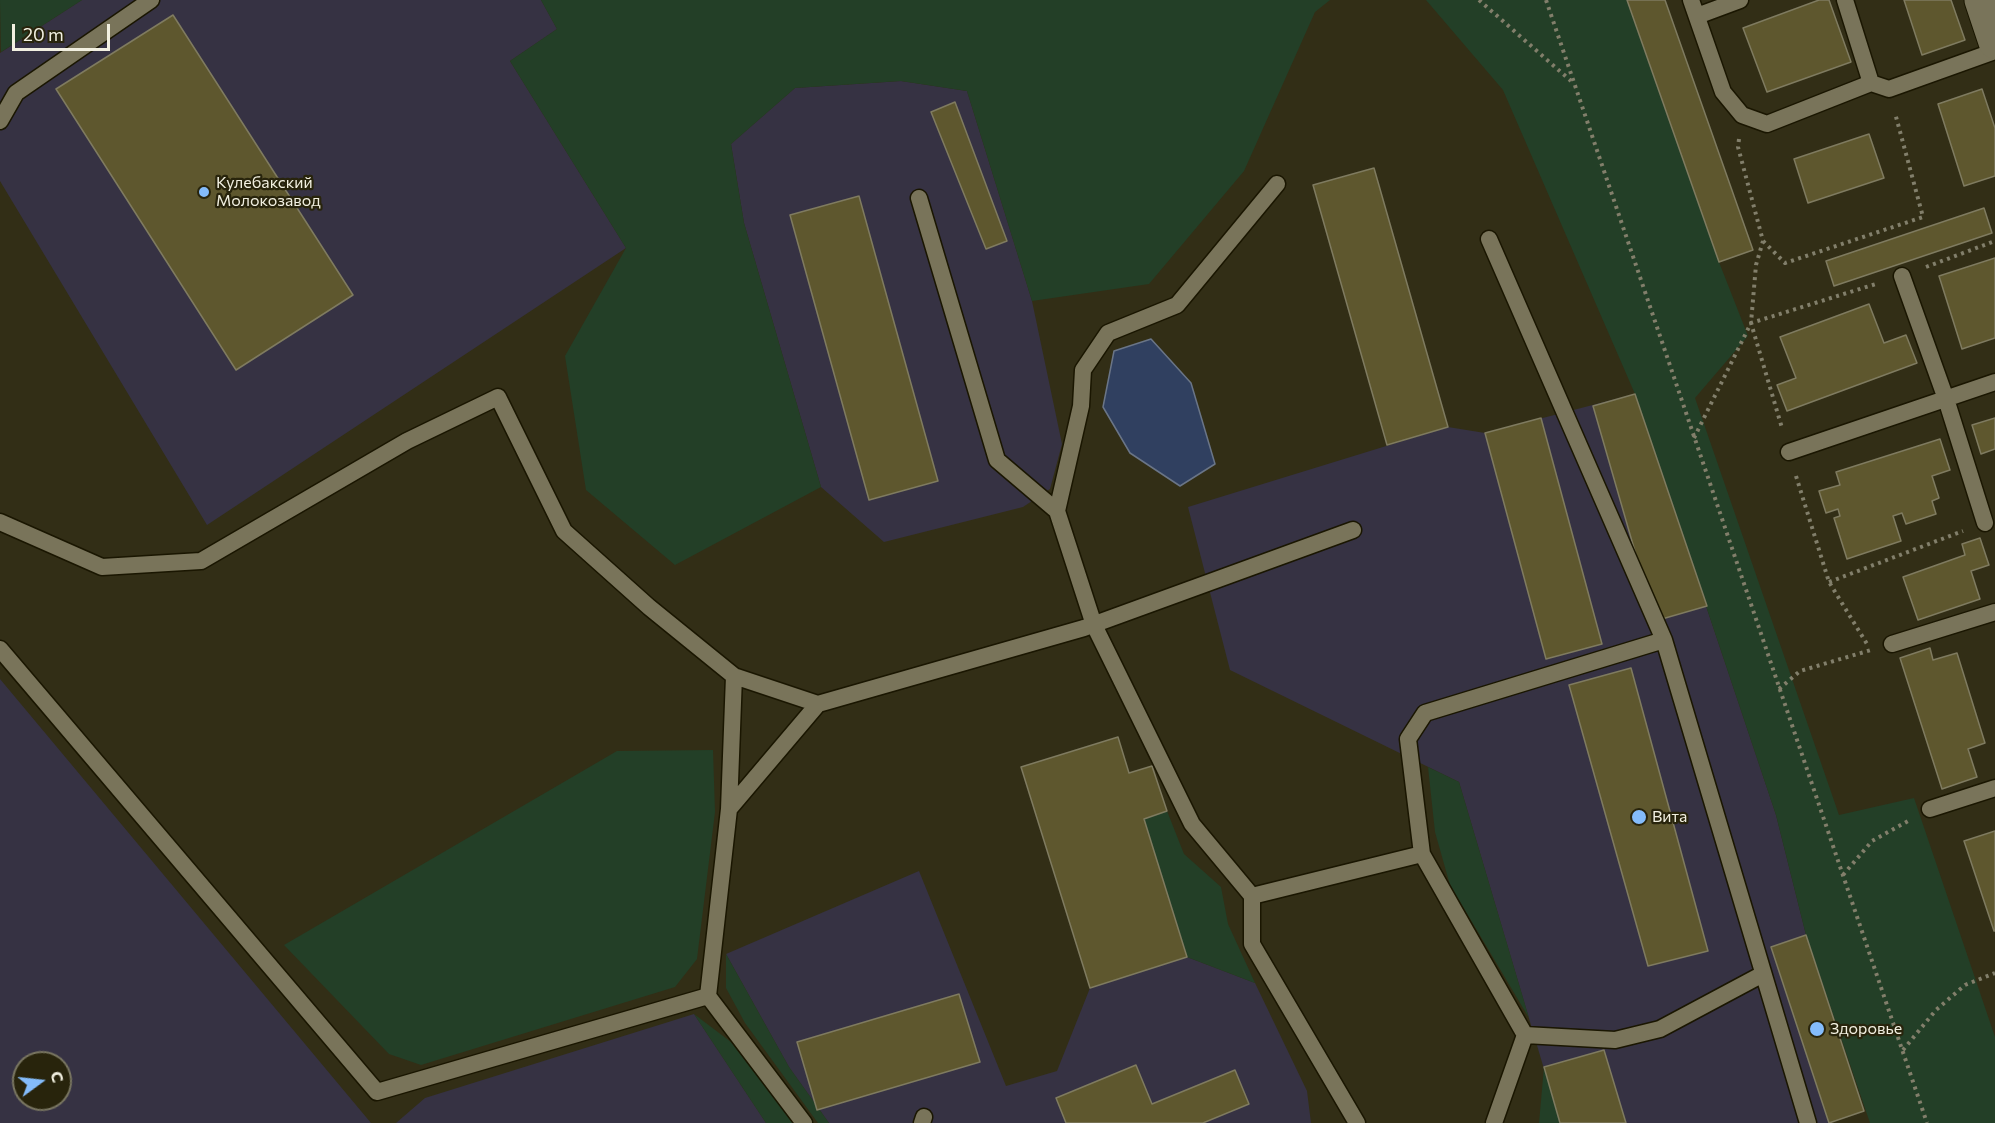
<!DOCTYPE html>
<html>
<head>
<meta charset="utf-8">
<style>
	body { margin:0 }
	#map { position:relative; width:1995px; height:1123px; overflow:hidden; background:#322e16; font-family:Commissioner,sans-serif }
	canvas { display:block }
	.north { position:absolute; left:12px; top:1051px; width:60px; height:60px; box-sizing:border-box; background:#28240c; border:2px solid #797661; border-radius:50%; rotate:75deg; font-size:16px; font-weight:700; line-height:24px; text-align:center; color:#f2f0e1 }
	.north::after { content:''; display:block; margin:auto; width:21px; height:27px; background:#84bcfb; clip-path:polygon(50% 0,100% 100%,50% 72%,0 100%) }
	.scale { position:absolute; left:12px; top:24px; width:98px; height:27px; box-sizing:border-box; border:3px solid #f2f0e1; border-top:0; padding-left:8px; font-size:18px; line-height:21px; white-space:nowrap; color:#f2f0e1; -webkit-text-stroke:4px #28240c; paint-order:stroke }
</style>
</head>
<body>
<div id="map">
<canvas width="1995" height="1123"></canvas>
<div class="north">С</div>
<div class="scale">20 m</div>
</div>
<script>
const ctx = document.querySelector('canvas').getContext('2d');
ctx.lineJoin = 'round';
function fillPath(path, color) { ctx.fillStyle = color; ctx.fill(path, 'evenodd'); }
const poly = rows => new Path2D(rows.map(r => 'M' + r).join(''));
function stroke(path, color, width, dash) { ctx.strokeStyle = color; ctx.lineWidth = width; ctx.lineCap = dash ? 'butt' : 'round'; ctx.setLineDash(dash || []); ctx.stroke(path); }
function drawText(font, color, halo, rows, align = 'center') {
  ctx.font = font + ' Commissioner,sans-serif'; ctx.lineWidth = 4.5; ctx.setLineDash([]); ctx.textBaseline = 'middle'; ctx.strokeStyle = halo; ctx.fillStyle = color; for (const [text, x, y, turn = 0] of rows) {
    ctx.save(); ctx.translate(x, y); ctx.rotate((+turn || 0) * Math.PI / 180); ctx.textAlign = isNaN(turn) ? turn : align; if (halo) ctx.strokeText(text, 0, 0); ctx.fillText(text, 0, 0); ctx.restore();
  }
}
const industrial = poly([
	[82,0,541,0,557,29,510,61,626,248,207,525,0,181,0,53],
	[901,81,967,91,1032,301,1062,444,1050,489,1023,507,884,542,821,487,744,223,731,144,795,88],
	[1635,394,1776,815,1806,935,1864,1111,1829,1123,1560,1123,1459,782,1230,670,1188,507,1448,427,1485,433],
	[0,679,371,1123,0,1123],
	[24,1063,60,1063,60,1099,24,1099],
	[1118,737,1129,773,1152,766,1167,811,1144,819,1187,957,1255,983,1307,1091,1311,1123,829,1123,789,1067,726,954,919,871,1006,1086,1057,1071,1090,988,1021,767],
	[694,1014,766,1123,396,1123,425,1098]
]);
const green = poly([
	[0,0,82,0,1,52],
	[541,0,1330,0,1315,12,1244,171,1149,284,1032,301,967,91,901,81,795,88,731,144,744,223,821,487,675,565,586,490,565,356,626,248,510,61,557,29],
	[1426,0,1627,0,1719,262,1748,336,1695,398,1839,815,1914,798,1995,1037,1995,1123,1870,1123,1806,935,1776,815,1635,394,1503,90],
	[713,750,715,812,697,959,675,987,421,1065,389,1054,284,945,617,751],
	[1428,767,1459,782,1529,1018,1450,885,1435,832],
	[1167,811,1184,854,1221,887,1228,924,1255,983,1187,957,1144,819],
	[726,954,789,1067,829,1123,818,1123,745,1023,726,988],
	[694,1014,731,1042,794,1123,766,1123],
	[1544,1067,1560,1123,1539,1123]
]);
const water = poly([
	[1151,339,1191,383,1215,464,1180,486,1130,453,1103,407,1114,351,1151,339]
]);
const building = poly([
	[1627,0,1665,0,1753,250,1719,262,1627,0],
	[1819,0,1829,0,1851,62,1767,92,1743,28,1819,0],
	[1904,0,1951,0,1965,40,1922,55,1904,0],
	[173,15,353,295,236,370,56,89,173,15],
	[1982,89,1995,128,1995,176,1964,186,1938,104,1982,89],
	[955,102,1007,241,986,249,931,112,955,102],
	[1869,134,1884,178,1808,203,1794,159,1869,134],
	[1374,168,1448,427,1387,445,1313,185,1374,168],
	[859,196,938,481,869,500,790,215,859,196],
	[1984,208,1992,233,1834,286,1826,261,1984,208],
	[1995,258,1995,338,1962,349,1939,276,1995,258],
	[1869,304,1884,343,1906,335,1917,363,1787,411,1777,385,1796,378,1780,337,1869,304],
	[1635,394,1707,606,1655,621,1593,406,1635,394],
	[1541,418,1602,644,1546,659,1485,433,1541,418],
	[1995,418,1995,449,1981,454,1972,425,1995,418],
	[1940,439,1950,470,1932,476,1939,498,1932,501,1936,514,1906,524,1902,513,1893,516,1901,541,1847,559,1834,518,1840,516,1838,509,1826,513,1819,491,1840,485,1836,472,1940,439],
	[1980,538,1989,565,1971,571,1980,599,1918,620,1903,577,1965,555,1962,544,1980,538],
	[1930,648,1933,660,1957,653,1985,743,1968,749,1977,777,1942,789,1900,658,1930,648],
	[1631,668,1708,951,1648,966,1569,685,1631,668],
	[1118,737,1129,773,1152,766,1167,811,1144,819,1187,957,1090,988,1021,767,1118,737],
	[1995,831,1995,931,1994,931,1964,841,1995,831],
	[1806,935,1864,1111,1829,1123,1771,947,1806,935],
	[959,994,980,1062,817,1110,797,1042,959,994],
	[1604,1050,1626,1123,1560,1123,1544,1067,1604,1050],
	[1136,1065,1152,1104,1235,1070,1249,1104,1203,1123,1066,1123,1056,1098,1136,1065]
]);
const path = poly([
	[1479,0,1571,81],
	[1546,0,1927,1123],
	[1739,139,1738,147,1763,241,1756,265,1751,323,1782,428],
	[1763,241,1785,263,1923,217,1895,113],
	[1926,267,1995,241],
	[1694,438,1751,323,1879,283],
	[1796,476,1829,582,1867,644],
	[1829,582,1963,531],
	[1779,689,1800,671,1871,650],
	[1843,875,1872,841,1908,821],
	[1903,1050,1936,1010,1965,985,1995,973]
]);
const lane = poly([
	[1691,0,1723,92,1742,115,1767,124,1871,83,1889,89,1995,51],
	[1845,0,1871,83],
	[1697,16,1740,0],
	[0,121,16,93,151,0],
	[919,198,997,460,1057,511,1094,625,1192,824,1252,896],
	[1489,239,1664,640,1808,1123],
	[1902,276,1946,399,1985,523],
	[1789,452,1995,382],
	[1057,511,1081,406,1083,370,1108,333,1177,305,1277,184],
	[0,522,102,567,201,561,407,441,498,397,564,531,649,607,734,676,818,704,1084,628,1353,530],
	[1664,640,1425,713,1408,739,1422,854,1525,1035,1615,1040,1660,1029,1763,974],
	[1892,644,1995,612],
	[0,649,377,1092,708,996,804,1123],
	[729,809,734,676],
	[1930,809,1995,788],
	[708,996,729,809,818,704],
	[922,1123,924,1117],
	[1357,1123,1252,944,1252,896,1422,854],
	[1494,1123,1525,1035]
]);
const street = poly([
	[1981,0,1995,42]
]);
const markers = [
	[204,192,6,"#84bcfb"],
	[1639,817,8,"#84bcfb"],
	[1817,1029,8,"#84bcfb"]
];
const poiNames = [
	["Кулебакский",216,183],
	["Молокозавод",216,201],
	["Вита",1652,817],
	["Здоровье",1830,1029]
];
fillPath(industrial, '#363243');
fillPath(green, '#233f27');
fillPath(water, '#304060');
stroke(water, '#6a7587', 1.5);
fillPath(building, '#5e572e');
stroke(building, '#7f7b60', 1.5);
stroke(lane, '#1a1601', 19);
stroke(street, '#1a1601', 35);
stroke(path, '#827f6b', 4, [3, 4.5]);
stroke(lane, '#79745a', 16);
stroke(street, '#79745a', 33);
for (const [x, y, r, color] of markers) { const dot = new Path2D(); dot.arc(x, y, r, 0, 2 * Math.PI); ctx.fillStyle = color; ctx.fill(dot); stroke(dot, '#28240c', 2); }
drawText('16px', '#f2f0e1', '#28240c', poiNames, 'left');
</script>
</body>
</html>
